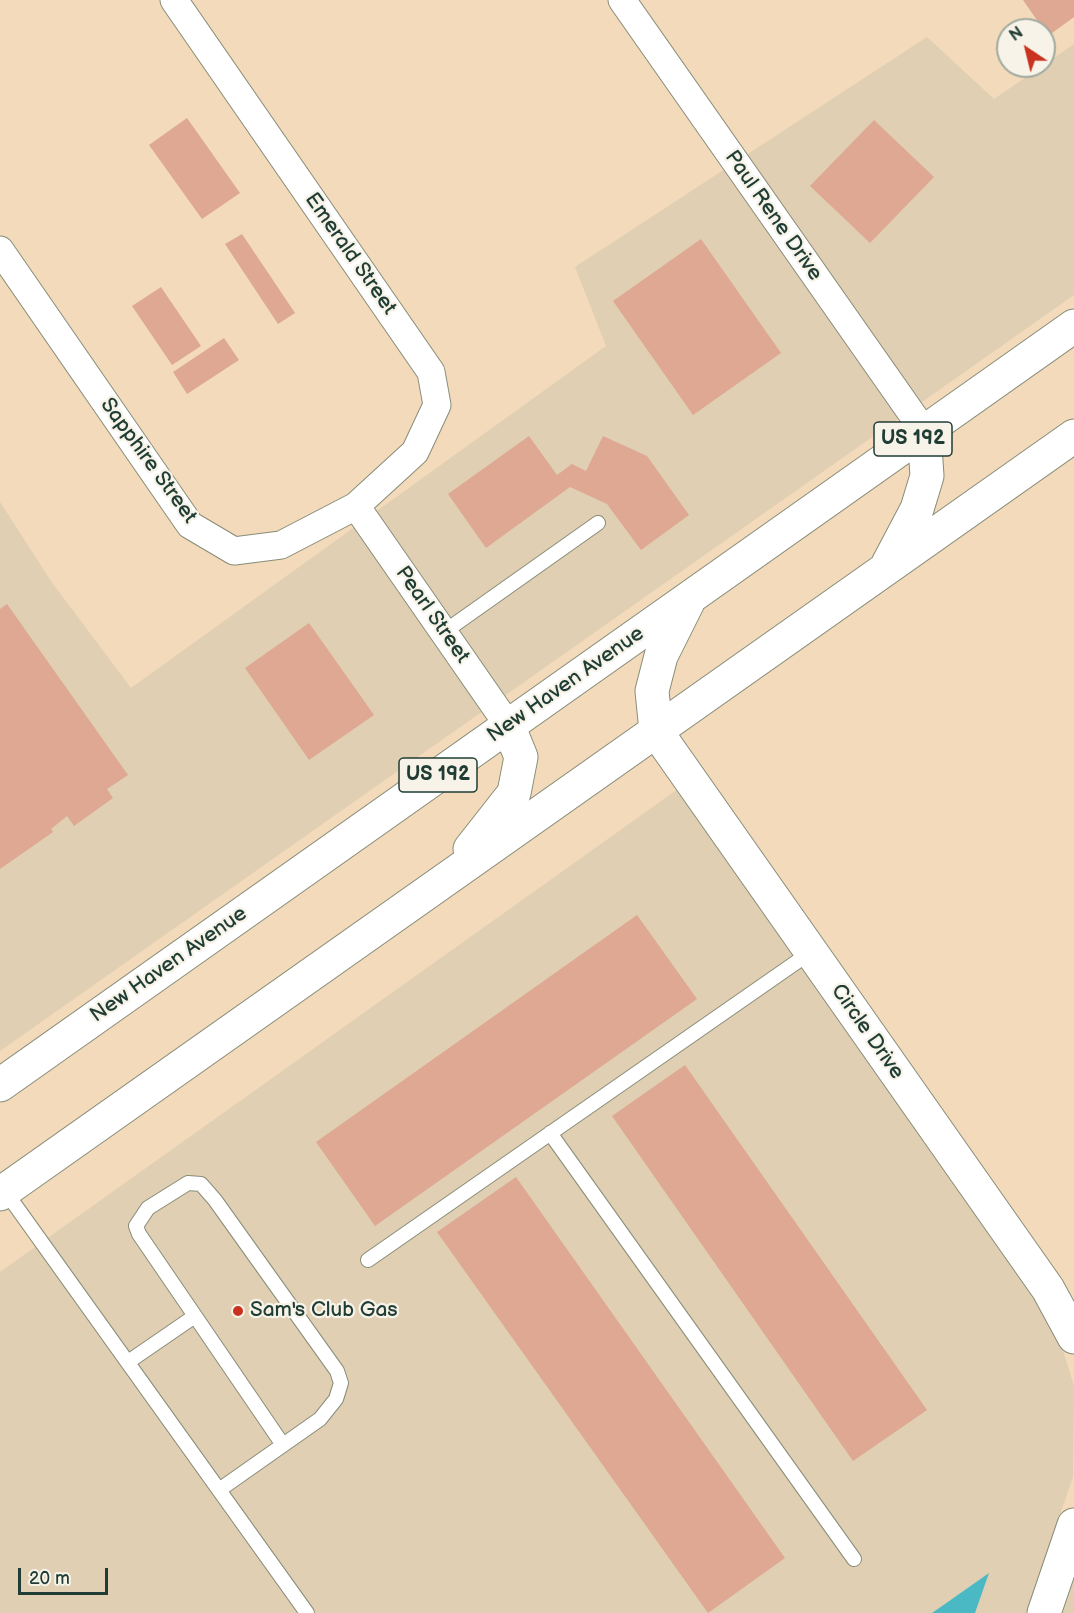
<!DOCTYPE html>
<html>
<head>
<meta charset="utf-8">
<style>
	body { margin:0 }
	#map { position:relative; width:1074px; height:1613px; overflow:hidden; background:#f2dabb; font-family:"Balsamiq Sans",sans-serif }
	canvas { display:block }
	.north { position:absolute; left:996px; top:18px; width:60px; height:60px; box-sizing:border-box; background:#f7f3e8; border:2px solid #a1aaa0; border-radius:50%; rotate:325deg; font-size:16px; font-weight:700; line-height:24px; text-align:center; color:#1f3d34 }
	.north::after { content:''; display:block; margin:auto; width:21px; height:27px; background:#c8321e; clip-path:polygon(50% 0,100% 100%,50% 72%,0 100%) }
	.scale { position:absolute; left:18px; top:1568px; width:90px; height:27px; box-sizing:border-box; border:3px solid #1f3d34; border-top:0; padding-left:8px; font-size:18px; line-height:21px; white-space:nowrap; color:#1f3d34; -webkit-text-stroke:4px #f7f3e8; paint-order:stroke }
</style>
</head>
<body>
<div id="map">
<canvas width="1074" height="1613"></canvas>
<div class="north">N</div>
<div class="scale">20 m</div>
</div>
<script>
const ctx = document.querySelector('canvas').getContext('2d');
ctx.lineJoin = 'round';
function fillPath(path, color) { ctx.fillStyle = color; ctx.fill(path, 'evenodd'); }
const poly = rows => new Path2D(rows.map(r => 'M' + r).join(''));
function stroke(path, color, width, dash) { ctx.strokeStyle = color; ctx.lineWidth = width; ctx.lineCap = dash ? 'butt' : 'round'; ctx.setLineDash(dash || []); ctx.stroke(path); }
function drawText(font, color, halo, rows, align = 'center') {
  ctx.font = font + ' "Balsamiq Sans",sans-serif'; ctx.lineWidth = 4.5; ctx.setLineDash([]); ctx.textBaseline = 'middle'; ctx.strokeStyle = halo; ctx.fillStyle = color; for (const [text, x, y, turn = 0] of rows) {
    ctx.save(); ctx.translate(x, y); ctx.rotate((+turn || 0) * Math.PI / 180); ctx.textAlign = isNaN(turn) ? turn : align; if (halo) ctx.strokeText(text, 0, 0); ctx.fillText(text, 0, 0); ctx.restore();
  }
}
const built = poly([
	[927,37,994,99,1074,44,1074,295,0,1051,0,502,53,584,131,688,606,346,575,267],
	[678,789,1034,1298,1062,1347,1074,1386,1073,1477,1026,1613,975,1613,988,1574,932,1613,0,1613,0,1272],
	[1074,1576,1074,1613,1061,1613]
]);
const water = poly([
	[989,1573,975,1613,932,1613]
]);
const building = poly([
	[1023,0,1074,0,1074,17,1048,36],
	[187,118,240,193,202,219,149,145],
	[874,120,934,177,870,243,810,186],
	[242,234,295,313,278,324,225,244],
	[701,239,781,353,693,415,613,301],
	[161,287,201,346,172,365,132,306],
	[224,338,239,360,187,394,173,372],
	[529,436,557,475,572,464,586,471,603,436,647,456,689,515,641,550,607,504,570,487,486,548,448,494],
	[7,604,128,775,107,789,113,798,74,826,67,816,51,829,53,832,0,869,0,609],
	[309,623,374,715,309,760,245,668],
	[637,915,697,999,375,1226,316,1142],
	[685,1065,927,1410,853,1461,612,1116],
	[516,1177,785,1558,708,1613,437,1232]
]);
const lane = poly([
	[444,632,598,523],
	[550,1133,854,1559],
	[5,1191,307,1613],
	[368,1260,811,952],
	[195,1316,139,1234,136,1226,148,1208,188,1183,201,1184,215,1200,337,1371,341,1383,336,1399,320,1419,219,1490],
	[128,1362,195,1316,283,1445]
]);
const street = poly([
	[622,0,924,431],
	[0,250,190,525,234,551,281,545,356,506,415,452,437,405,431,372,174,0],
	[356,506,508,725]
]);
const secondary = poly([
	[656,731,1048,1289,1074,1337],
	[1044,1613,1074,1525]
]);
const primary = poly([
	[888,564,917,509,927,476,924,431],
	[656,731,652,691,661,656,688,602],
	[470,849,514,793,521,757,508,725],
	[0,1085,1074,326],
	[0,1194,1074,436]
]);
const markers = [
	[238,1311,6,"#c8321e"]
];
const shields = [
	[913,439,78],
	[438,775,78]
];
const shieldNames = [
	["US 192",913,439],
	["US 192",438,775]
];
const streetNames = [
	["Paul Rene Drive",773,216,55],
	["Emerald Street",350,254,55],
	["Sapphire Street",148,461,54],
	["Pearl Street",432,615,55],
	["New Haven Avenue",566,685,-35],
	["New Haven Avenue",169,965,-35],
	["Circle Drive",867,1032,55]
];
const poiNames = [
	["Sam's Club Gas",250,1311]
];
fillPath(built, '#e0cfb2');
fillPath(water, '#4bb9c3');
fillPath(building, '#dea893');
stroke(lane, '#888c78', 16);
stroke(street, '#888c78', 29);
stroke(secondary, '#888c78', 35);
stroke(primary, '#888c78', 35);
stroke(lane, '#fff', 14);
stroke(street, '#fff', 27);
stroke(secondary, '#fff', 33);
stroke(primary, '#fff', 33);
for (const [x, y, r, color] of markers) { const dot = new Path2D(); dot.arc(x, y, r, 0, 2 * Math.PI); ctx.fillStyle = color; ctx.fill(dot); stroke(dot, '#f7f3e8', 2); }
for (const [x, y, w] of shields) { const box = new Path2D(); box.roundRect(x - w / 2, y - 17, w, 34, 4.5); ctx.fillStyle = '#f7f3e8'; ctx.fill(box); stroke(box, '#1f3d34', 1.5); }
drawText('bold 20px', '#1f3d34', null, shieldNames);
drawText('21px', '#1f3d34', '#f7f3e8', streetNames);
drawText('21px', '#1f3d34', '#f7f3e8', poiNames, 'left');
</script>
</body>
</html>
